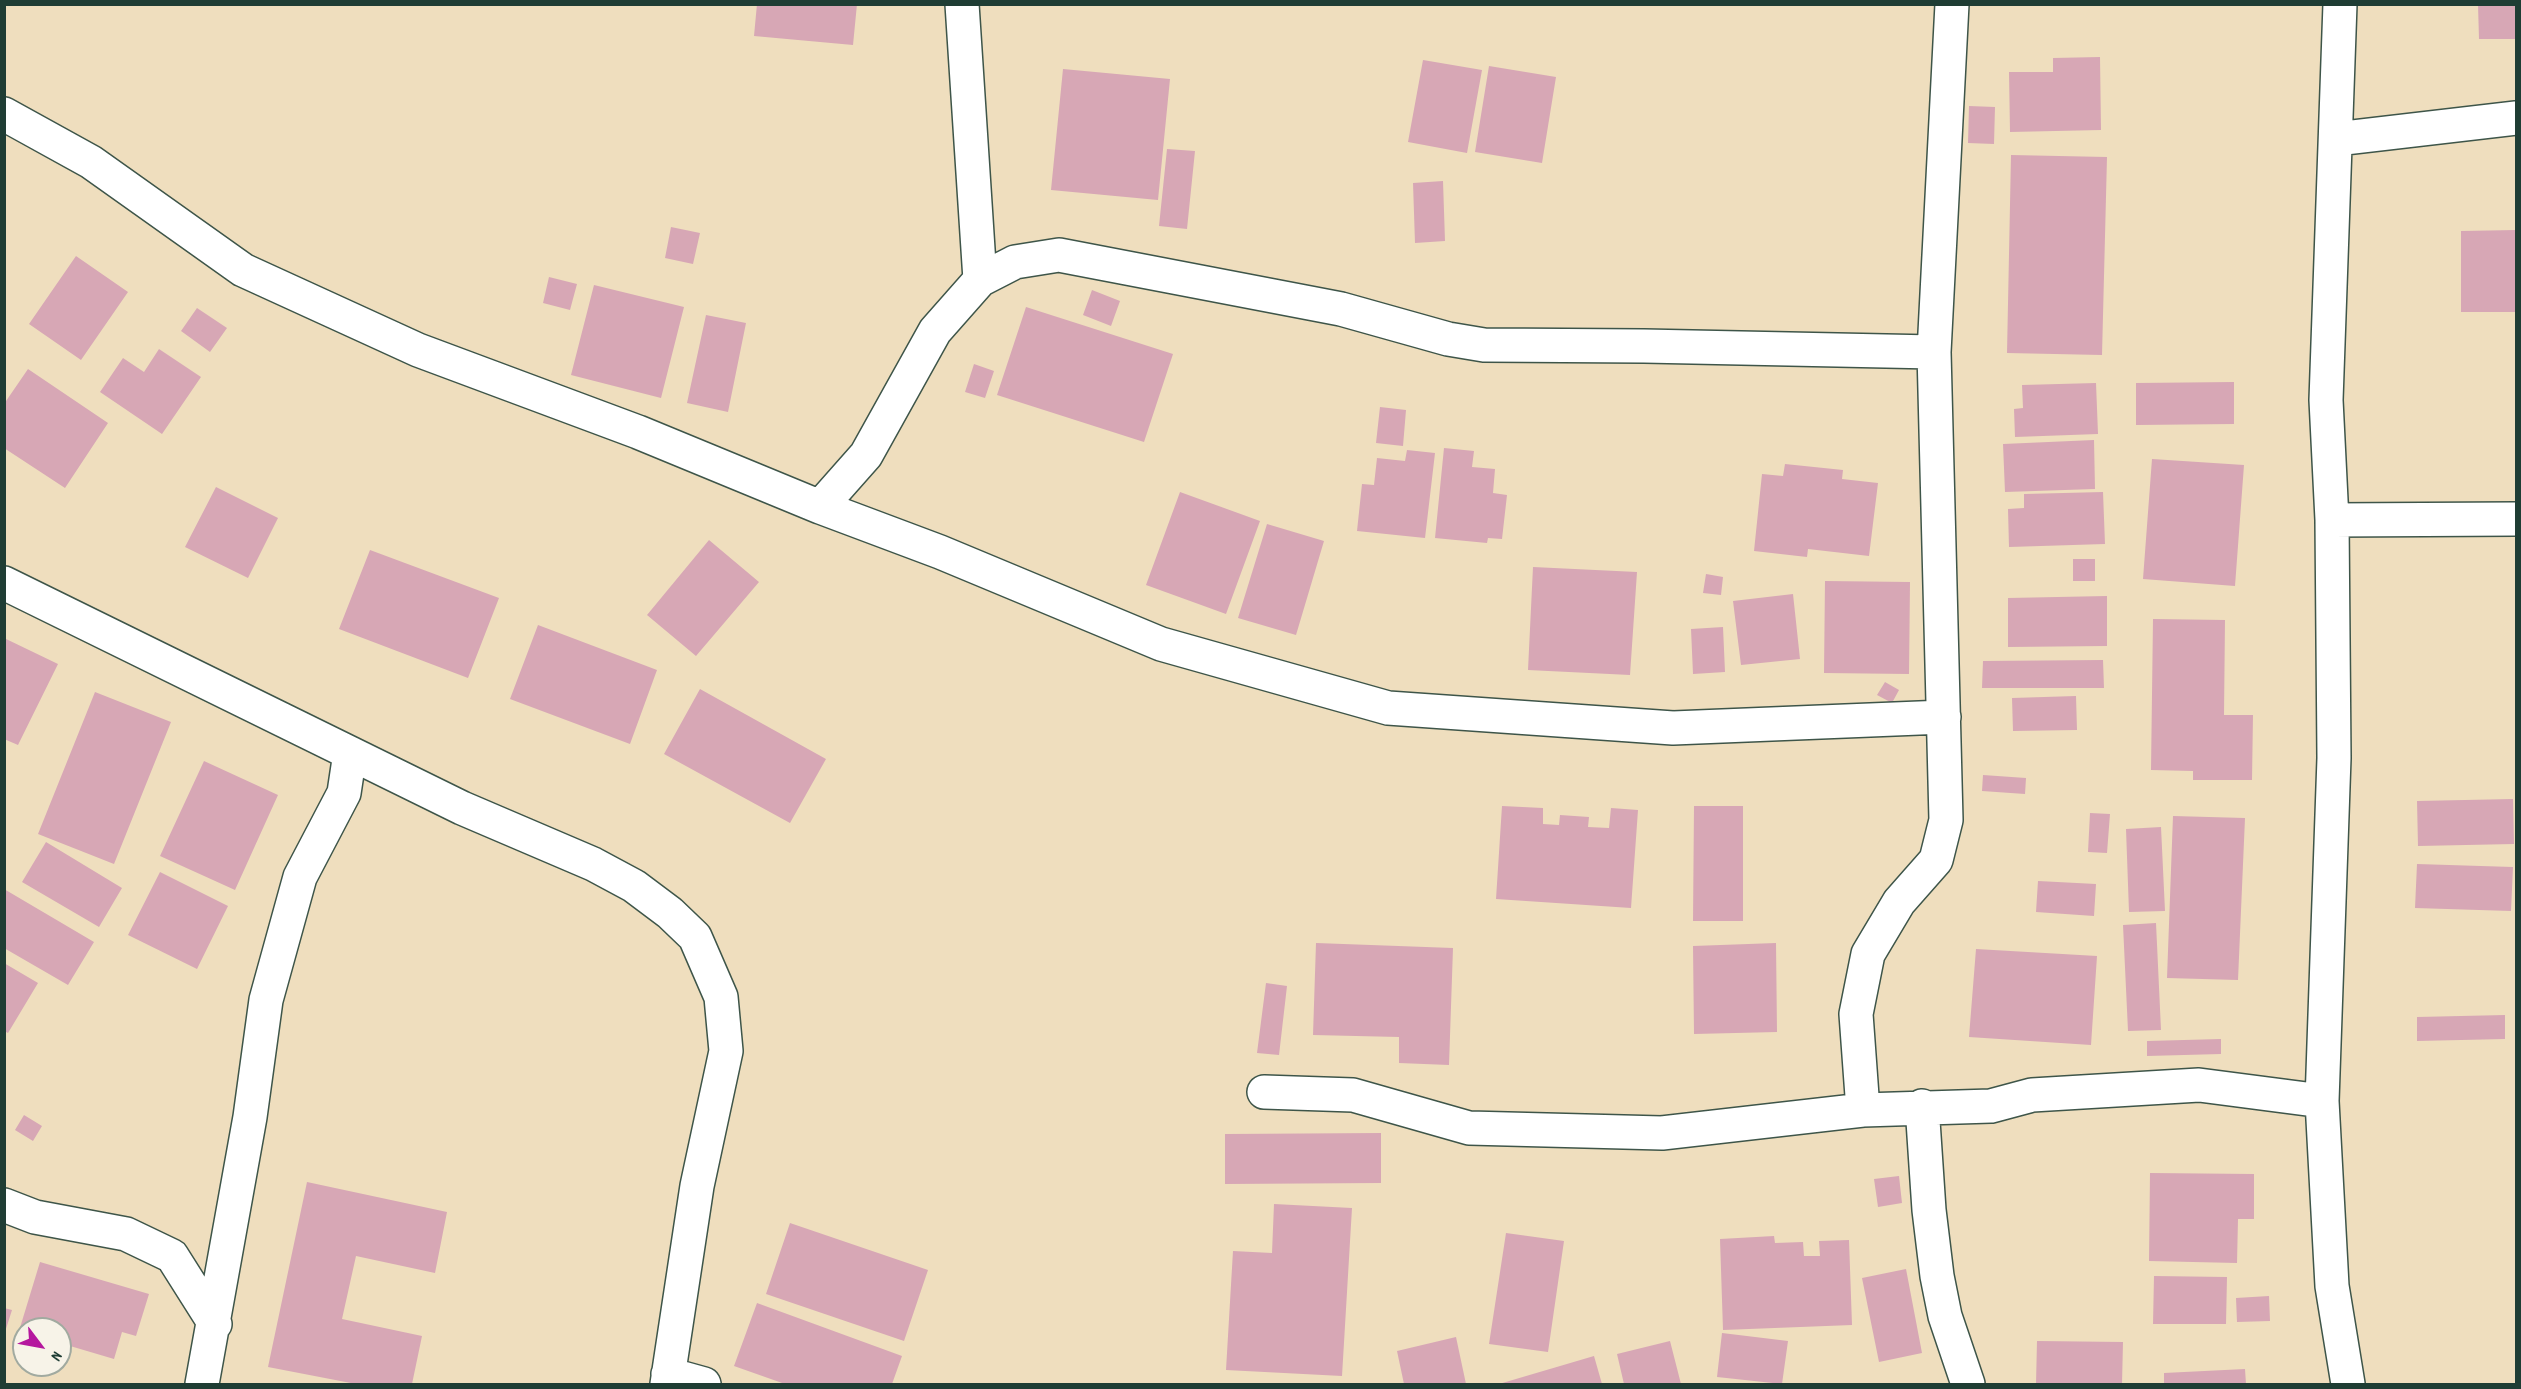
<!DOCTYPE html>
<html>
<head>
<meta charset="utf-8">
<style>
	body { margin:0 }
	#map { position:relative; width:2521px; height:1389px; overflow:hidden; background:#efdebe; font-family:Dekko,sans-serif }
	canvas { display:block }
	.frame { position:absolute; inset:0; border:6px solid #1f3d34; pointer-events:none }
	.north { position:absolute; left:12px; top:1317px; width:60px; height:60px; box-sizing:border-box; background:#f7f3e8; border:2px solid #a1aaa0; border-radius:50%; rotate:122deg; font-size:16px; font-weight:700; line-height:24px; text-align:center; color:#1f3d34 }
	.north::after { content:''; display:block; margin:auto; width:21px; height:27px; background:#b5179e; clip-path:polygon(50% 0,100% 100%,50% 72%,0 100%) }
</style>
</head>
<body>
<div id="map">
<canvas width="2521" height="1389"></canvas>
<div class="frame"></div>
<div class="north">N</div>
</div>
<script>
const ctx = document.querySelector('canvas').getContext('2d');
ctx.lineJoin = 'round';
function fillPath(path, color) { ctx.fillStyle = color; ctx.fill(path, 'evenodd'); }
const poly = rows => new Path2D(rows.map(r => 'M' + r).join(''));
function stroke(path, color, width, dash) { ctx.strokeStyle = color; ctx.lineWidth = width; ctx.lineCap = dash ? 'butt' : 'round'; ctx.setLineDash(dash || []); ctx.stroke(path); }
const building = poly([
	[757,4,857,4,853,45,754,36],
	[2478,4,2516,4,2516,39,2479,39],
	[2100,57,2101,130,2010,132,2009,72,2053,72,2053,58],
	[1423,60,1482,70,1467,153,1408,142],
	[1489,66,1556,77,1542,163,1475,152],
	[1063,69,1170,79,1158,200,1051,190],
	[1969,106,1995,107,1994,144,1968,143],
	[1167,149,1195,151,1187,229,1159,226],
	[2011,155,2107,157,2102,355,2007,353],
	[1443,181,1445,241,1415,243,1413,183],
	[671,227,700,233,693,264,665,258],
	[2516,230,2516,312,2461,312,2461,231],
	[76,256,128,292,81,360,29,324],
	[549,277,577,284,570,310,543,303],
	[594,285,684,307,661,398,571,375],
	[1092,290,1120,301,1111,326,1083,315],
	[1026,307,1173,354,1144,442,997,395],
	[197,308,227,328,210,352,181,331],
	[706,315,746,323,728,412,687,403],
	[159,349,201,377,162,434,100,392,123,358,144,372],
	[974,364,994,371,985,398,965,392],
	[28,369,108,423,65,488,4,448,4,404],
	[2234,382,2234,424,2136,425,2136,383],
	[2096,383,2098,434,2015,437,2014,409,2023,408,2022,385],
	[1380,407,1406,410,1403,446,1376,443],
	[2094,440,2095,489,2005,492,2003,444],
	[1444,448,1474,451,1472,467,1495,469,1493,493,1507,495,1502,539,1488,538,1487,543,1435,538],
	[1407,450,1435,453,1425,538,1357,531,1362,484,1374,485,1377,458,1405,461],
	[2152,459,2244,465,2235,586,2143,579],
	[1785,464,1843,470,1842,479,1878,483,1869,556,1808,549,1807,557,1754,551,1762,474,1783,476],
	[216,487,278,518,248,578,185,547],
	[1180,492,1260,521,1226,614,1146,585],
	[2103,492,2105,544,2009,547,2008,509,2024,508,2024,494],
	[1267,524,1324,541,1296,635,1238,618],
	[709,540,759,582,696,656,647,615],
	[370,550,499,598,468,678,339,629],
	[2073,559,2095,559,2095,581,2073,581],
	[1533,567,1637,572,1630,675,1528,670],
	[1706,574,1723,577,1721,595,1703,593],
	[1825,581,1910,582,1909,674,1824,673],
	[1793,594,1800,659,1741,665,1733,601],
	[2107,596,2107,646,2008,647,2008,598],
	[2153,619,2225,620,2224,715,2253,715,2252,780,2193,780,2193,771,2151,770],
	[538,625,657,670,630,744,510,699],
	[1723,627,1725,672,1693,674,1691,629],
	[4,638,58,664,18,745,4,739],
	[2103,660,2104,688,1982,688,1983,661],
	[1885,682,1899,690,1892,703,1877,695],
	[700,689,826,759,790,823,664,754],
	[95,692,171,722,114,864,38,834],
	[2076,696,2077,730,2013,731,2012,698],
	[204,761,278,795,235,890,160,856],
	[1983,775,2026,778,2025,794,1982,791],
	[2513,799,2514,844,2418,846,2417,801],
	[1502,806,1543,808,1543,824,1559,825,1560,815,1589,817,1588,827,1609,828,1611,808,1638,810,1631,908,1496,899],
	[1694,806,1743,806,1743,921,1693,921],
	[2090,813,2110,814,2107,853,2088,852],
	[2173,816,2245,818,2238,980,2167,978],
	[2161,827,2165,911,2129,912,2126,829],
	[46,842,122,888,99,927,22,882],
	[2417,864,2513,867,2511,911,2415,908],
	[160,872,228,906,197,969,128,935],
	[2038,881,2096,884,2094,916,2036,912],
	[4,889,94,942,68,985,4,948],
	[2156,923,2161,1030,2128,1031,2123,925],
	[1316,943,1453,948,1449,1065,1399,1063,1399,1037,1313,1035],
	[1776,943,1777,1032,1694,1034,1693,946],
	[1976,949,2097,956,2091,1045,1969,1037],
	[4,963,38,983,8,1033,4,1031],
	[1266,983,1287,986,1279,1055,1257,1053],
	[2505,1015,2505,1039,2417,1041,2417,1017],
	[2221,1039,2221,1054,2147,1056,2147,1041],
	[24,1115,42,1126,33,1141,15,1130],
	[1381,1133,1381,1183,1225,1184,1225,1134],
	[2150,1173,2254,1174,2254,1219,2238,1219,2237,1263,2149,1261],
	[1899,1176,1902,1203,1878,1207,1874,1179],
	[307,1182,447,1212,435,1273,356,1256,342,1319,422,1336,412,1384,356,1384,268,1367],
	[1274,1204,1352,1208,1342,1376,1226,1370,1233,1251,1272,1253],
	[790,1223,928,1270,904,1341,766,1294],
	[1506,1233,1564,1241,1548,1352,1489,1344],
	[1774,1236,1775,1243,1803,1242,1804,1256,1820,1256,1819,1241,1849,1240,1852,1325,1723,1330,1720,1239],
	[40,1262,149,1294,136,1336,122,1332,114,1359,60,1343,60,1329,24,1329,24,1333,19,1331],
	[1906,1269,1922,1353,1879,1362,1862,1278],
	[2154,1276,2227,1277,2226,1324,2153,1324],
	[2269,1296,2270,1321,2237,1322,2236,1298],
	[757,1303,902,1356,892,1384,785,1384,734,1366],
	[4,1308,12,1310,5,1332,4,1332],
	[1722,1333,1788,1341,1782,1384,1717,1377],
	[1456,1337,1466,1384,1404,1384,1397,1351],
	[1670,1341,1681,1384,1624,1384,1617,1354],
	[2037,1341,2123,1342,2122,1384,2036,1384],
	[1594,1356,1602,1384,1499,1384],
	[2245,1369,2246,1384,2164,1384,2164,1373]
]);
const street = poly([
	[962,4,980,280],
	[2340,4,2326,400,2332,520,2334,758,2322,1101,2332,1286,2348,1384],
	[4,114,91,162,243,270,418,350,638,432,820,507],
	[2336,139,2516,118],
	[1934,352,1644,346,1484,345,1448,339,1341,309,1059,255,1015,262,980,280,935,331,866,455,820,507,940,552,1161,644,1388,708,1673,728,1944,717],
	[2332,520,2516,519],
	[4,583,462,808,593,864,634,886,670,913,695,937,721,997,726,1051,697,1186,667,1384],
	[1264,1092,1353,1095,1469,1128,1662,1133,1863,1110,1991,1106,2032,1095,2199,1085,2322,1101],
	[1922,1106,1929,1210,1937,1276,1945,1316,1968,1384],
	[1863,1110,1856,1014,1868,954,1899,902,1936,860,1946,820,1934,352,1952,4],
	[4,1205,35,1217,126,1234,172,1256,215,1324],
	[668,1374,704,1384],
	[202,1384,250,1117,266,1000,300,877,344,793,350,753]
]);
fillPath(building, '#d7a7b5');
stroke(street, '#3e5549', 36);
stroke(street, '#fff', 33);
</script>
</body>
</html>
